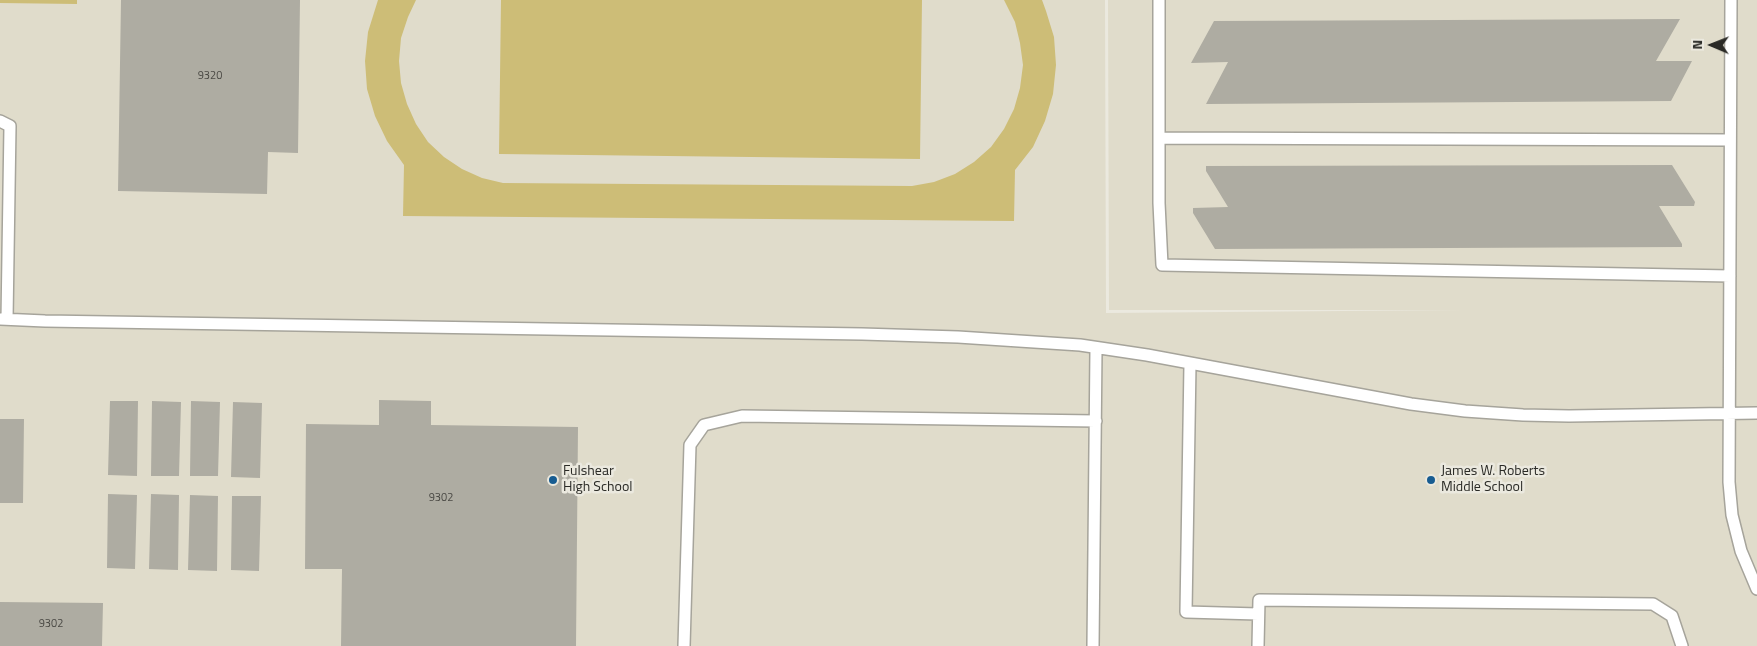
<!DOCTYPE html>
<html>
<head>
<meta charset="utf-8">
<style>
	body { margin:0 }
	#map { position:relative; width:1757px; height:646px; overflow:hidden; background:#ebe9df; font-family:"Titillium Web",sans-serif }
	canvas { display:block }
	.north { position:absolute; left:1687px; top:20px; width:50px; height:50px; -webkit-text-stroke:4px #ebe9df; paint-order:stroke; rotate:271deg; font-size:14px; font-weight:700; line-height:20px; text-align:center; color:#2a2a26 }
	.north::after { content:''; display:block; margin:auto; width:18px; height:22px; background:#2a2a26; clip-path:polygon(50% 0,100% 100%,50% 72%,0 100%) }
</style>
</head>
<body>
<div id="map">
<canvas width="1757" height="646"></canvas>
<div class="north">N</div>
</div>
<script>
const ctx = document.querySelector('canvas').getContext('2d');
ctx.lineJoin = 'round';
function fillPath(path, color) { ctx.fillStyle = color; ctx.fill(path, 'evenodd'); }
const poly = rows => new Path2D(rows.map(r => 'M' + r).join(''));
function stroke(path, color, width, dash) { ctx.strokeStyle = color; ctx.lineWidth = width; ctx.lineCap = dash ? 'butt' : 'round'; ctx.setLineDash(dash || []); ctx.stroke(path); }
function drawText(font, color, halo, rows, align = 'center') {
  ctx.font = font + ' "Titillium Web",sans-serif'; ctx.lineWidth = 5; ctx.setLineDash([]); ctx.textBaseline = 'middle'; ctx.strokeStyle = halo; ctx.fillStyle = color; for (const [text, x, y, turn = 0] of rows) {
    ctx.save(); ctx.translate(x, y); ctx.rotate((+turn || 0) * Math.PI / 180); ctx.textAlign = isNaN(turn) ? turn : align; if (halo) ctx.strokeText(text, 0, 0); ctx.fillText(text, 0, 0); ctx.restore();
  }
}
const built = poly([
	[0,0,1105,0,1106,313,1463,310,1109,310,1108,0,1757,0,1757,646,0,646]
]);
const green = poly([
	[0,0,77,0,77,4,0,3],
	[378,0,416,0,408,17,401,38,399,61,401,83,407,104,416,124,428,142,444,157,462,169,482,178,503,183,912,186,934,182,955,174,974,162,991,147,1004,129,1014,109,1020,88,1023,65,1020,43,1015,22,1004,0,1042,0,1046,11,1054,37,1056,65,1053,94,1045,121,1033,147,1015,170,1014,221,403,216,404,165,387,141,375,116,367,89,365,61,368,32],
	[501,0,922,0,920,159,499,154]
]);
const building = poly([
	[121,0,300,0,298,153,268,152,267,194,118,191],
	[1680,19,1656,61,1692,61,1671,101,1206,104,1228,62,1191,63,1214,21],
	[1672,165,1695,202,1694,206,1659,206,1682,244,1682,247,1215,249,1193,213,1193,208,1228,207,1206,171,1206,166],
	[379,400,431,401,431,425,578,427,576,646,341,646,342,569,305,569,306,424,379,425],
	[110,401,138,401,137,476,108,475],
	[152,401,181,402,179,476,151,476],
	[191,401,220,402,218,476,190,476],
	[233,402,262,403,260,478,231,477],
	[0,419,24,419,23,503,0,503],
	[108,494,137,495,135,569,107,568],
	[151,494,179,495,178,570,149,569],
	[190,495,218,496,217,571,188,570],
	[232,496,261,496,259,571,231,570],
	[0,602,103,603,102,646,0,646]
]);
const service = poly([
	[1159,0,1159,203,1162,265,1730,276],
	[1731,0,1729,482,1732,515,1741,551,1757,589],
	[0,121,10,126,7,319],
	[1159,138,1730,140],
	[0,319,45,321,862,334,958,337,1080,345,1147,355,1411,404,1465,411,1523,415,1569,416,1757,413],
	[1190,364,1186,612,1258,614],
	[684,646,690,445,704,425,742,416,1096,421],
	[1093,646,1096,349],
	[1258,646,1259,600,1653,604,1672,616,1682,646]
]);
const markers = [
	[553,480,5,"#175c91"],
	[1431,480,5,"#175c91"]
];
const numberNames = [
	["9320",210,76],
	["9302",441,498],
	["9302",51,624]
];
const poiNames = [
	["Fulshear",563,472],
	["High School",563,488],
	["James W. Roberts",1441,472],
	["Middle School",1441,488]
];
fillPath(built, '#e0dccb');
fillPath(green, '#cdbd77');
fillPath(building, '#aeaca2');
stroke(service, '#a6a49b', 14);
stroke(service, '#fff', 11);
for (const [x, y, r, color] of markers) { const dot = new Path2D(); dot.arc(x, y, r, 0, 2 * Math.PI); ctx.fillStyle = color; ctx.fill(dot); stroke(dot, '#ebe9df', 2); }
drawText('11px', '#4b4a45', null, numberNames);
drawText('14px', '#2a2a26', '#ebe9df', poiNames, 'left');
</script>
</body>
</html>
